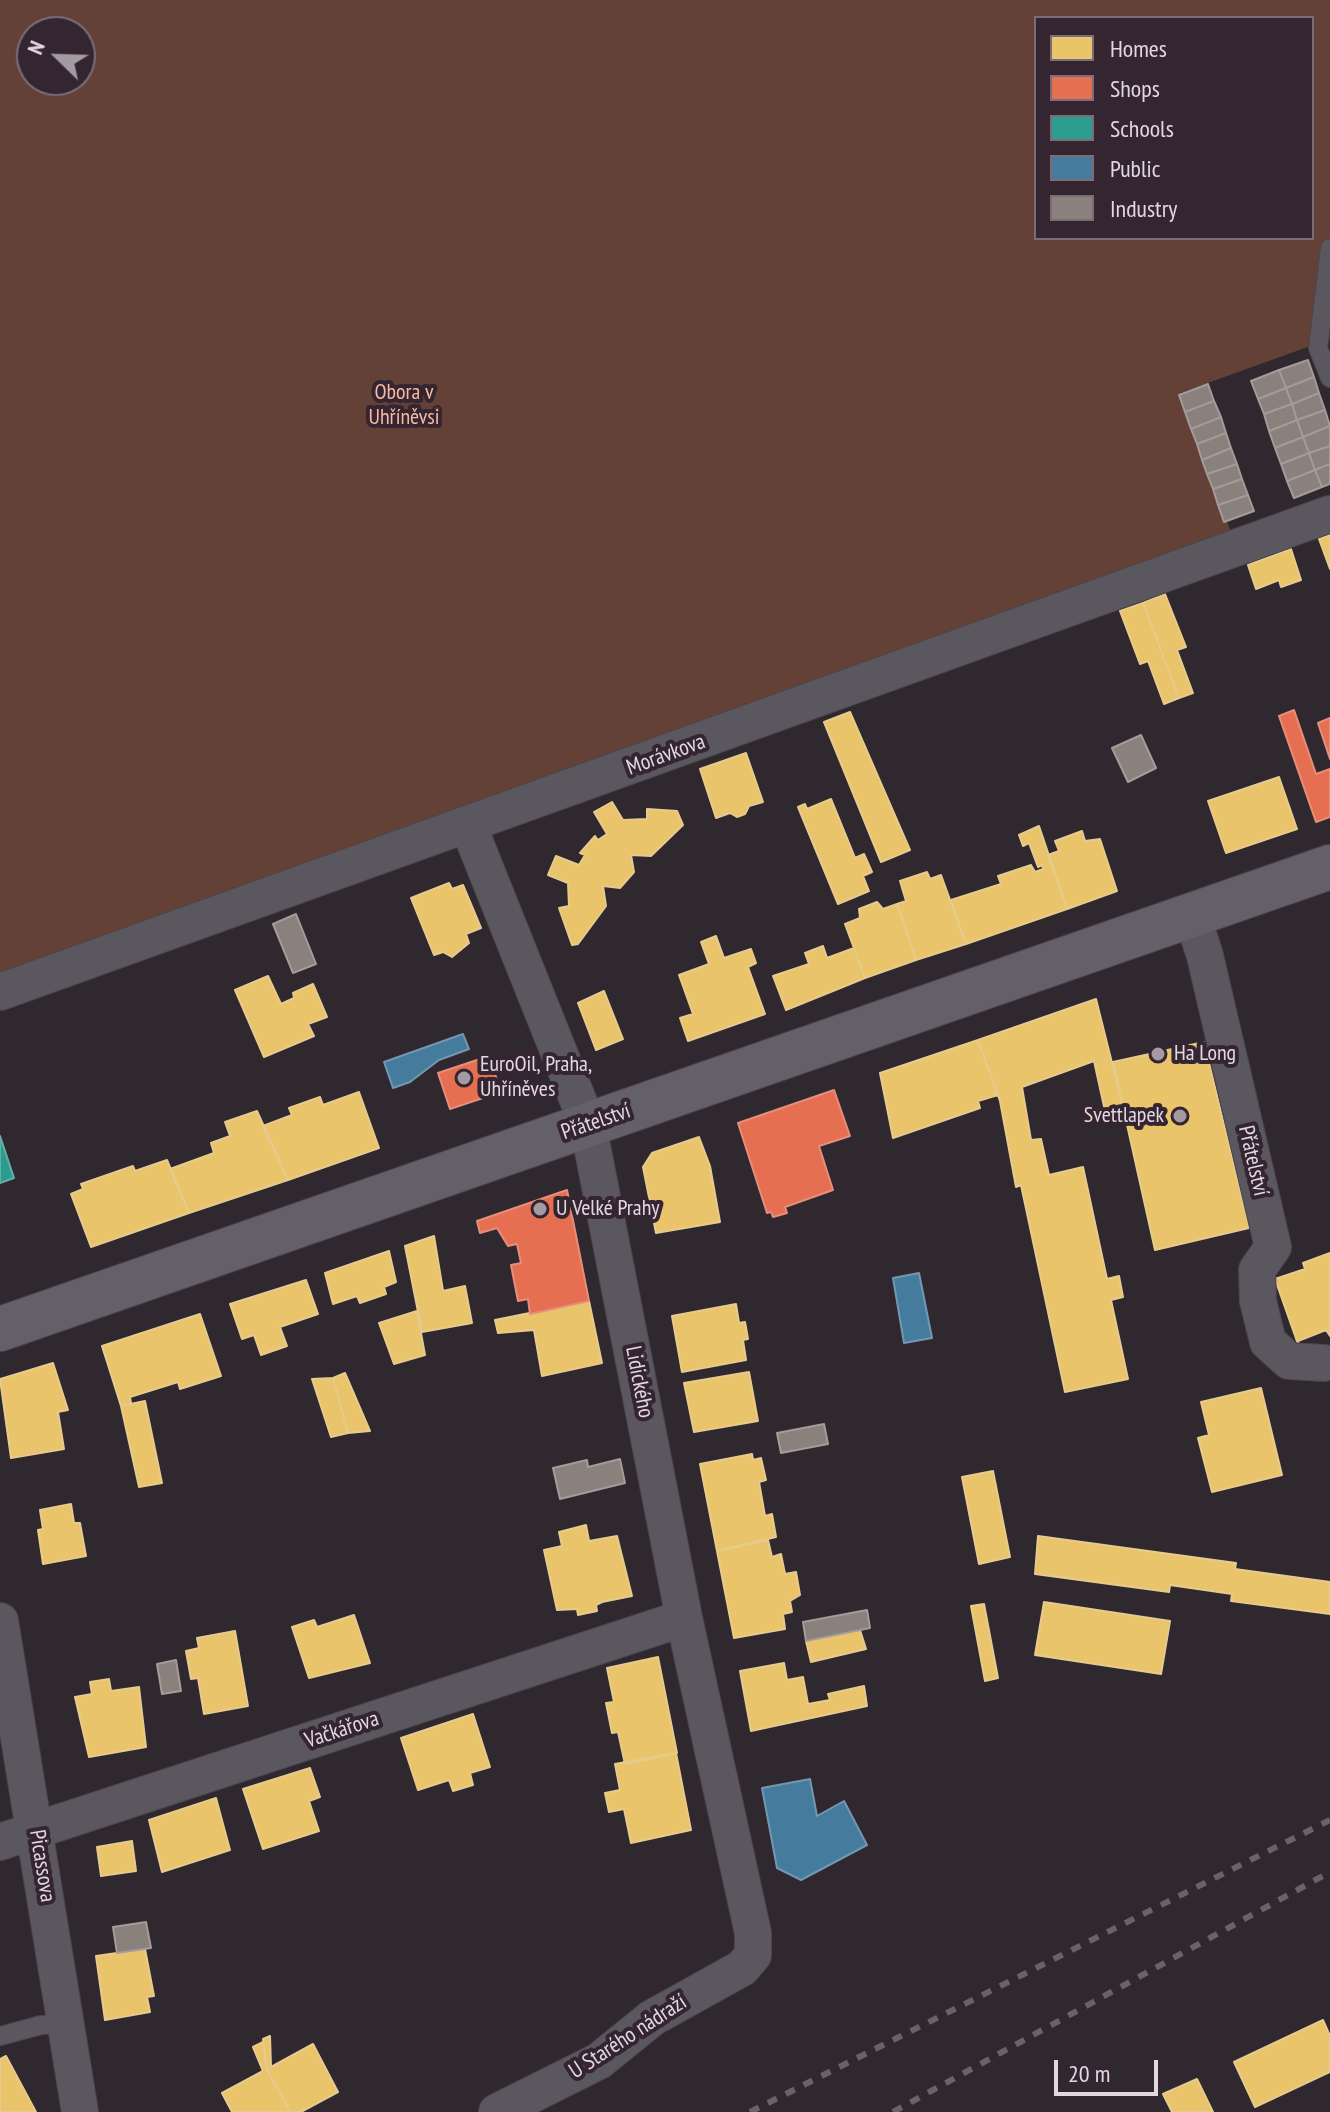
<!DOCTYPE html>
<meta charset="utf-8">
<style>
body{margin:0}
#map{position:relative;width:1330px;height:2112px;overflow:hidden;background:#30282f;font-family:"PT Sans Narrow",sans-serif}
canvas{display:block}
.legend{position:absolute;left:1034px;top:16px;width:280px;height:224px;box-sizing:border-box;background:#342531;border:2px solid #7a6d77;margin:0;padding:10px 14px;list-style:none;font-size:24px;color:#e2d8e0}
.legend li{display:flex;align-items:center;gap:16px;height:40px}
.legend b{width:40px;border:2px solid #7a6d77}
.north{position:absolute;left:16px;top:16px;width:80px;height:80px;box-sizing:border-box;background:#342531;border:2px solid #7a6d77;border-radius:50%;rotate:293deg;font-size:22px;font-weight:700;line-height:32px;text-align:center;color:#e2d8e0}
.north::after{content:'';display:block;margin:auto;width:28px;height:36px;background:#a49aa2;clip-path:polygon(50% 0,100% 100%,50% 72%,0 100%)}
.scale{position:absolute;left:1054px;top:2060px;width:104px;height:36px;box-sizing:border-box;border:4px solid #e2d8e0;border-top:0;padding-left:10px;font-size:24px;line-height:28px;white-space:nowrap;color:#e2d8e0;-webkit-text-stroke:6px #342531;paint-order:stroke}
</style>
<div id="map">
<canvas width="1330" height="2112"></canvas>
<ul class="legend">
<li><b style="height:22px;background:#e9c46a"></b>Homes</li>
<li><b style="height:22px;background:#e76f51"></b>Shops</li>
<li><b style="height:22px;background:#2a9d8f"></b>Schools</li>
<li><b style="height:22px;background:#457b9d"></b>Public</li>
<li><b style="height:22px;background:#8a817c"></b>Industry</li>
</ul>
<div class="north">N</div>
<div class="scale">20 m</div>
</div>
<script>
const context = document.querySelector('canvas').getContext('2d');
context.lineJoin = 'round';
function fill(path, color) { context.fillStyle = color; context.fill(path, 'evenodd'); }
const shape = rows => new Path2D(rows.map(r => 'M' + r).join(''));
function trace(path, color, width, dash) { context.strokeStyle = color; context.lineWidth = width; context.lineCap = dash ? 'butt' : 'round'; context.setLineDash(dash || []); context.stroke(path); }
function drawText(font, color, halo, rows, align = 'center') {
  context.font = font + ' "PT Sans Narrow",sans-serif'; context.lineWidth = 8; context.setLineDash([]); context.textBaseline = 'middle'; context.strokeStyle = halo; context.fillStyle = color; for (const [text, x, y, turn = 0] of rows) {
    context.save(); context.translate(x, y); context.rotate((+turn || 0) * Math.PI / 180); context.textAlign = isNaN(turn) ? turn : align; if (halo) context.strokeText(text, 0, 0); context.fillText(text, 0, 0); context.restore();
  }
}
fill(shape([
 [0,0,1330,0,1330,339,1180,393,1232,535,0,979],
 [1036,18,1312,18,1312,238,1036,238],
 [32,32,80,32,80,80,32,80]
]), '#634136');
const homes = shape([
 [1330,535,1330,569,1319,539,1330,535],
 [1291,549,1301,580,1281,587,1279,580,1256,589,1248,565,1291,549],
 [1165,594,1186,647,1177,650,1193,693,1179,698,1143,603,1165,594],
 [1143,603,1179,698,1164,704,1148,661,1140,664,1120,611,1143,603],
 [850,712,910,850,881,862,824,722,850,712],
 [746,753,763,802,749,806,745,814,737,817,730,813,716,818,700,769,746,753],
 [1279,777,1297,829,1226,853,1208,801,1279,777],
 [831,799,855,858,864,854,872,872,863,876,869,891,838,904,798,807,805,804,807,809,831,799],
 [612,802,623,820,647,819,647,809,677,811,683,825,651,856,631,855,634,872,620,888,603,886,606,906,578,944,572,945,559,908,569,906,568,883,548,875,556,856,579,865,585,855,580,853,595,836,598,840,607,834,594,812,612,802],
 [1039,826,1067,909,966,944,951,900,1001,884,998,876,1031,865,1035,872,1043,869,1042,865,1038,867,1029,843,1023,846,1019,835,1039,826],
 [1082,831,1085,841,1100,839,1117,891,1067,909,1048,855,1059,851,1055,841,1082,831],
 [927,872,930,879,941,875,966,944,916,960,897,904,906,901,900,881,927,872],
 [449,883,452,889,463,885,481,928,466,934,469,943,452,957,443,952,434,955,411,898,449,883],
 [877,902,883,909,897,904,916,960,865,978,845,924,860,918,859,909,877,902],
 [716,936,724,958,751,949,756,963,748,967,765,1014,688,1041,680,1018,693,1014,679,975,709,964,701,942,716,936],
 [823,946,827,958,854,948,865,978,786,1010,773,976,809,964,805,953,823,946],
 [268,976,281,1004,294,998,293,993,313,984,327,1017,308,1024,314,1036,264,1057,235,990,268,976],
 [604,991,623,1039,596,1050,578,1003,604,991],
 [1096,999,1123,1107,1105,1111,1094,1061,1022,1087,1031,1140,1041,1139,1049,1175,1083,1167,1107,1279,1119,1276,1123,1297,1111,1300,1128,1379,1065,1392,1021,1185,1016,1187,1000,1101,978,1040,1096,999],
 [978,1040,998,1095,978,1101,980,1108,893,1138,880,1073,978,1040],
 [1204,1042,1249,1228,1155,1250,1113,1062,1204,1042],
 [359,1092,379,1148,288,1180,263,1126,292,1115,289,1108,320,1097,323,1105,359,1092],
 [257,1111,288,1180,189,1213,170,1169,214,1153,211,1143,230,1136,225,1122,257,1111],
 [699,1137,710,1166,720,1222,656,1233,643,1167,652,1153,699,1137],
 [167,1160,189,1213,91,1247,71,1194,83,1189,81,1184,133,1166,135,1171,167,1160],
 [434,1236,443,1291,465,1286,472,1323,422,1332,405,1246,434,1236],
 [389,1251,396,1282,384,1287,386,1294,360,1303,357,1296,333,1304,325,1273,389,1251],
 [1330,1253,1330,1336,1326,1330,1298,1341,1299,1347,1275,1279,1305,1269,1303,1263,1330,1253],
 [306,1280,318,1314,280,1327,287,1346,261,1355,254,1335,242,1339,230,1304,306,1280],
 [589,1301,602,1363,542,1376,534,1330,498,1333,495,1320,589,1301],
 [736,1304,739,1323,745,1322,748,1339,743,1340,746,1360,682,1372,672,1316,736,1304],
 [417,1311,425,1355,394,1364,379,1323,417,1311],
 [200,1314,221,1376,180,1389,178,1382,130,1397,131,1404,121,1406,102,1346,200,1314],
 [53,1363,68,1410,58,1412,64,1449,11,1458,0,1379,53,1363],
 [749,1372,758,1421,694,1432,684,1383,749,1372],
 [345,1373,370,1431,348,1433,333,1378,345,1373],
 [333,1378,348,1433,331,1437,312,1379,333,1378],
 [1261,1388,1282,1475,1212,1492,1198,1438,1209,1435,1201,1402,1261,1388],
 [145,1401,162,1483,139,1487,121,1406,145,1401],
 [752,1454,753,1460,761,1458,766,1480,759,1482,765,1516,772,1514,776,1537,717,1551,700,1464,752,1454],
 [993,1471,1010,1557,979,1564,962,1477,993,1471],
 [71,1504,74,1523,80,1523,86,1556,43,1564,38,1530,43,1529,40,1510,71,1504],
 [586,1525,589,1541,617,1536,632,1596,602,1602,596,1605,597,1611,578,1615,577,1609,557,1610,544,1550,562,1546,559,1532,586,1525],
 [1038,1536,1236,1563,1235,1569,1330,1582,1330,1614,1231,1601,1232,1594,1170,1585,1169,1592,1035,1574,1038,1536],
 [768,1540,772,1557,781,1554,785,1574,796,1572,800,1595,790,1601,792,1612,783,1614,785,1629,734,1638,717,1551,768,1540],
 [1044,1602,1170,1621,1161,1674,1035,1655,1044,1602],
 [984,1604,998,1678,985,1681,971,1606,984,1604],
 [354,1615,370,1663,309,1678,292,1627,314,1620,317,1627,354,1615],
 [860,1630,866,1649,811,1662,806,1641,860,1630],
 [235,1631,248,1706,204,1714,198,1678,191,1679,186,1651,199,1648,197,1638,235,1631],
 [658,1657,677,1753,625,1764,618,1732,612,1733,606,1703,614,1702,607,1668,658,1657],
 [784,1663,787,1680,803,1677,808,1704,830,1700,828,1694,864,1686,867,1706,751,1731,740,1671,784,1663],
 [109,1679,111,1691,139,1687,146,1747,89,1757,75,1697,92,1694,90,1682,109,1679],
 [473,1714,490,1767,470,1773,473,1785,453,1791,449,1780,418,1790,401,1738,473,1714],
 [676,1753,691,1830,631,1843,624,1809,609,1812,605,1793,620,1790,615,1764,676,1753],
 [310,1768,320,1797,309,1801,319,1831,263,1849,243,1789,310,1768],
 [216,1798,230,1850,162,1872,149,1820,216,1798],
 [132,1841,136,1871,101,1876,97,1847,132,1841],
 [145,1949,154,1996,147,1997,150,2012,105,2020,96,1956,145,1949],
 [1323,2020,1330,2036,1330,2072,1255,2107,1234,2062,1323,2020],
 [270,2036,271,2067,313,2044,338,2092,301,2112,290,2112,267,2069,263,2039,270,2036],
 [263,2042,267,2069,290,2112,232,2112,222,2093,263,2071,253,2047,263,2042],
 [6,2056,36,2112,0,2112,0,2059,6,2056],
 [1197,2079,1213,2112,1172,2112,1163,2094,1197,2079]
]);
fill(homes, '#e9c46a');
trace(homes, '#e7ca8d', 2);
const shops = shape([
 [1294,710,1316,774,1330,769,1330,817,1316,822,1279,716,1294,710],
 [1330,718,1330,759,1318,723,1330,718],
 [489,1056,501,1092,450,1109,438,1073,489,1056],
 [834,1090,850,1136,819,1146,833,1190,785,1207,787,1213,773,1217,771,1212,767,1213,738,1123,834,1090],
 [567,1190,589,1301,530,1314,528,1299,518,1301,511,1265,521,1263,517,1244,508,1246,497,1228,480,1233,477,1221,567,1190]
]);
fill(shops, '#e76f51');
trace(shops, '#e68e7c', 2);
const schools = shape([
 [0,1136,14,1178,0,1183,0,1136]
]);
fill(schools, '#2a9d8f');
trace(schools, '#61afa7', 2);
const public = shape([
 [463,1034,469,1049,439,1060,410,1082,393,1088,384,1062,463,1034],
 [919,1273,932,1338,904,1343,893,1278,919,1273],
 [810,1779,817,1816,844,1801,867,1845,801,1880,777,1868,762,1788,810,1779]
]);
fill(public, '#457b9d');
trace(public, '#7497b1', 2);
const industry = shape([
 [1308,360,1314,377,1286,388,1279,370,1308,360],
 [1279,370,1286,388,1258,399,1251,381,1279,370],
 [1314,377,1319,393,1292,404,1286,388,1314,377],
 [1208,384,1214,401,1185,412,1179,395,1208,384],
 [1286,388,1292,404,1264,414,1258,399,1286,388],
 [1319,393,1325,410,1297,420,1292,404,1319,393],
 [1214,401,1221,417,1191,429,1185,412,1214,401],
 [1292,404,1297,420,1269,431,1264,414,1292,404],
 [1325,410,1330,426,1303,437,1297,420,1325,410],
 [1221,417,1226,433,1197,444,1191,429,1221,417],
 [1297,420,1303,437,1275,448,1269,431,1297,420],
 [1330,426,1330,446,1309,453,1303,437,1330,426],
 [1226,433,1231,448,1202,460,1197,444,1226,433],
 [1303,437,1309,453,1281,464,1275,448,1303,437],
 [1330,446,1330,464,1315,470,1309,453,1330,446],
 [1231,448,1237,464,1207,474,1202,460,1231,448],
 [1309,453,1315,470,1287,481,1281,464,1309,453],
 [1237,464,1242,479,1213,489,1207,474,1237,464],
 [1330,464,1330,484,1322,487,1315,470,1330,464],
 [1315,470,1322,487,1294,498,1287,481,1315,470],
 [1242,479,1248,495,1218,505,1213,489,1242,479],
 [1248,495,1254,511,1224,522,1218,505,1248,495],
 [1141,735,1156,768,1128,782,1112,748,1141,735],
 [296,914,316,964,293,973,273,924,296,914],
 [824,1424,828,1444,781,1453,777,1433,824,1424],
 [620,1459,625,1483,560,1499,553,1468,587,1460,588,1467,620,1459],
 [867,1610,870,1628,806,1641,803,1622,867,1610],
 [176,1660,181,1691,162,1694,157,1664,176,1660],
 [146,1922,151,1948,117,1953,113,1927,146,1922]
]);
fill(industry, '#8a817c');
trace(industry, '#a49b9a', 2);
const service = shape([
 [1330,248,1318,348,1330,378],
 [0,2036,41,2025,67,2024]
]);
const minor = shape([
 [468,825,588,1125,684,1618,753,1933,753,1955,742,1968,652,2018,599,2061,497,2112],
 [1192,915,1205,956,1273,1247,1257,1270,1258,1301,1268,1342,1289,1361,1324,1363],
 [0,992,1330,514],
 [0,1621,80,2112],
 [0,1842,684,1618]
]);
const secondary = shape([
 [0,1329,1330,867]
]);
trace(service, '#4c454a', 20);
trace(minor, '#4c454a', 38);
trace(secondary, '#4c454a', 46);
trace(service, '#5a575e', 18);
trace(minor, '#5a575e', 36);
trace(secondary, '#646069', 44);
trace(shape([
 [750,2112,1330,1820],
 [893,2112,1330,1872]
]), '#676368', 6, [10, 10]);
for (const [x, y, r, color] of [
 [1158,1054,8,"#a49aa2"],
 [464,1078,8,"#a49aa2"],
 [1180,1116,8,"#a49aa2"],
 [540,1209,8,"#a49aa2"]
]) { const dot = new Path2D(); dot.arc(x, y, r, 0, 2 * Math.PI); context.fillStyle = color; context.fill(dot); trace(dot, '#342531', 3); }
drawText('22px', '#f7b9a2', '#342531', [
 ["Obora v",404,393],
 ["Uhříněvsi",404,418]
]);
drawText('22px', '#e2d8e0', '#342531', [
 ["Morávkova",666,755,-20],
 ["Přátelství",596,1122,-19],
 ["Přátelství",1253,1161,77],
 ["Lidického",639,1382,79],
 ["Vačkářova",342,1730,-18],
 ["Picassova",42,1866,81],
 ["U Starého nádraží",628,2037,-33]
]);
drawText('22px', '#e2d8e0', '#342531', [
 ["Ha Long",1174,1054],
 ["EuroOil, Praha,",480,1065],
 ["Uhříněves",480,1090],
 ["Svettlapek",1164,1116,"right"],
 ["U Velké Prahy",556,1209]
], 'left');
</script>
